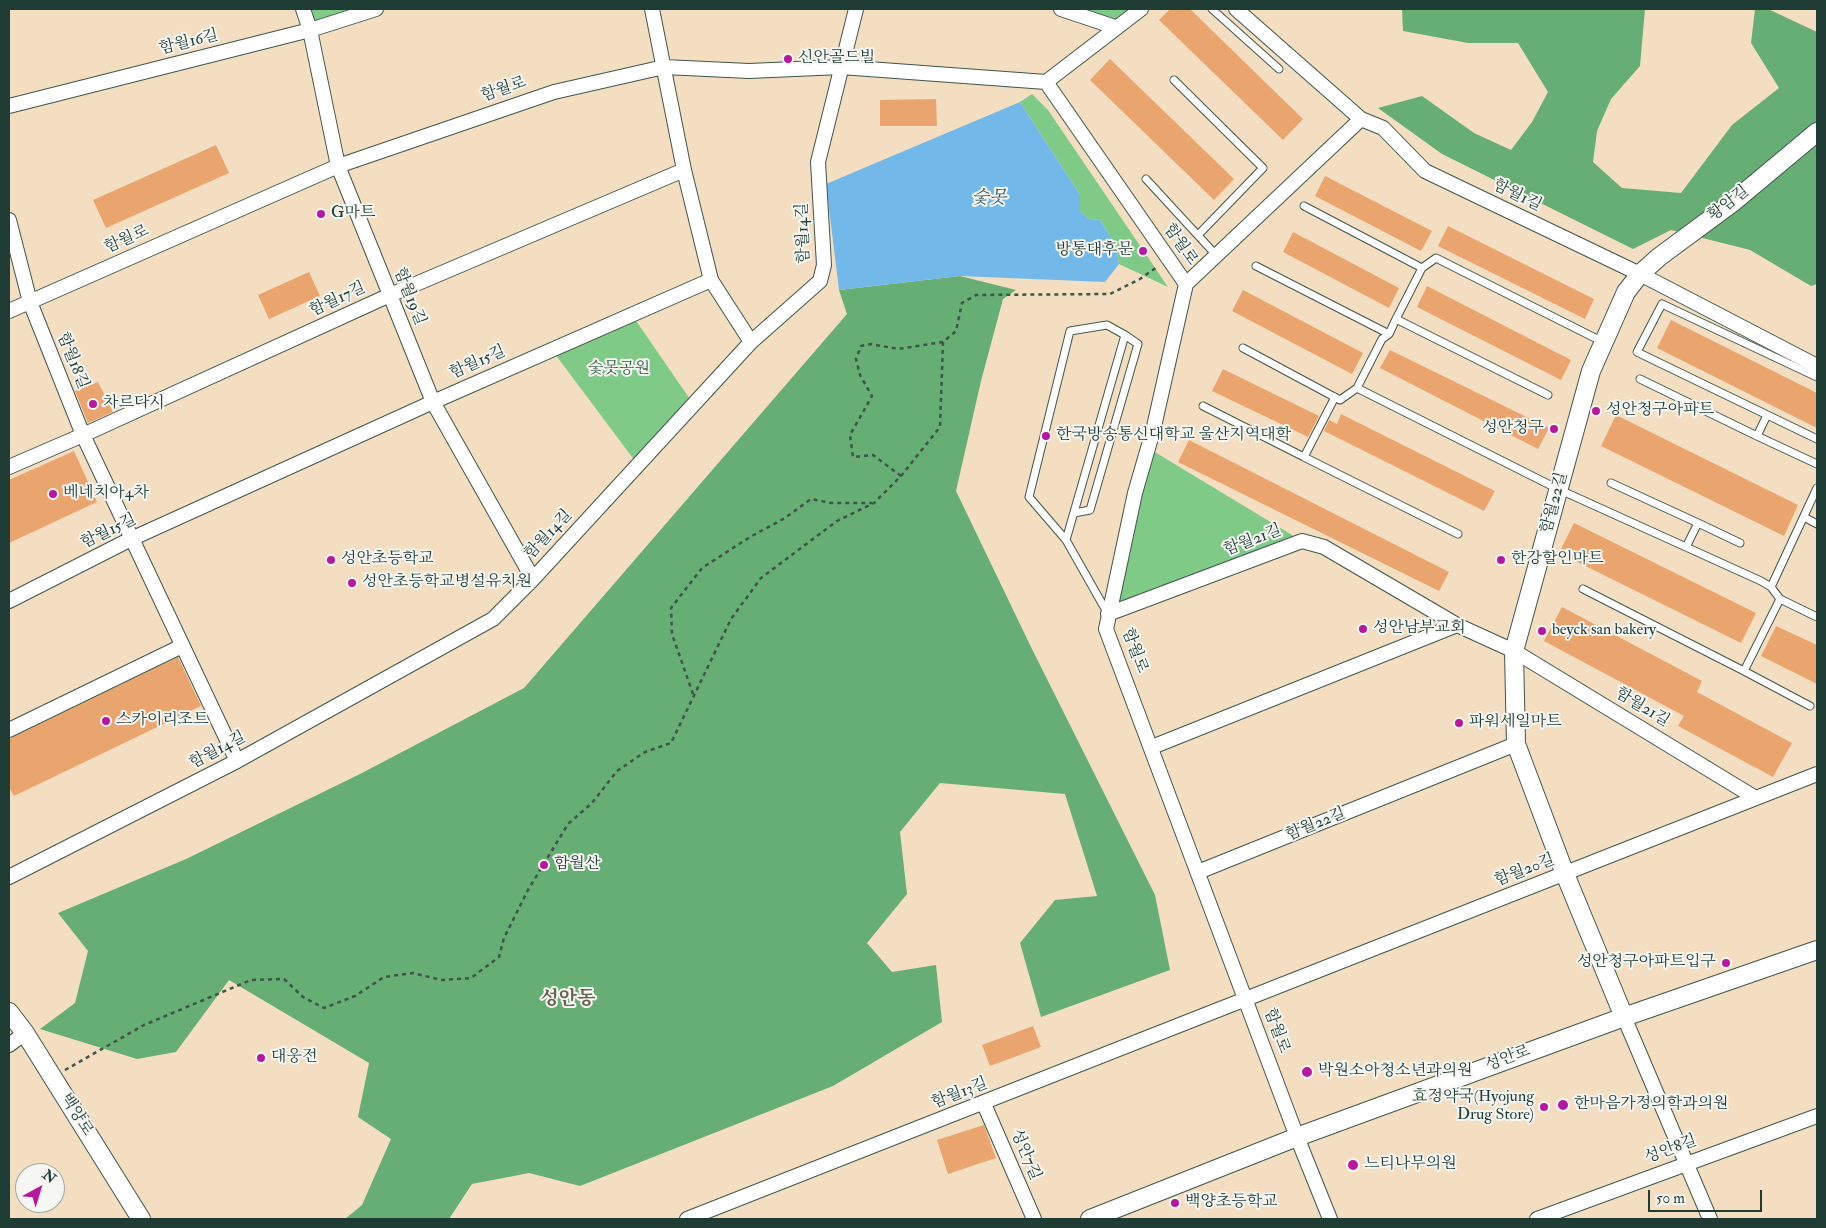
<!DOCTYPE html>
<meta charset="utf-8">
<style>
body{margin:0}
#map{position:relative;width:1826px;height:1228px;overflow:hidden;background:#f3dec1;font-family:"IM FELL Double Pica",serif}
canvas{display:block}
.frame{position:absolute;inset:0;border:10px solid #1f3d34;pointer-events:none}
.north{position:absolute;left:15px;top:1163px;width:50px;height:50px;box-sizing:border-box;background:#f6f6f2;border:1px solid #a0aca6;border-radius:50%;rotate:39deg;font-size:14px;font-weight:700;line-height:20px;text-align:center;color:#1f3d34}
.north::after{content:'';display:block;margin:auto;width:18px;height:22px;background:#b5179e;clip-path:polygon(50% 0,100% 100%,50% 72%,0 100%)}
.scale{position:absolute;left:1648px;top:1190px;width:114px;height:22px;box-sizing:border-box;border:2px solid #1f3d34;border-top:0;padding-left:6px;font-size:15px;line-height:18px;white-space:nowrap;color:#1f3d34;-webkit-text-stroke:4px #f6f6f2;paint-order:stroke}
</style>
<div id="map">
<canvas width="1826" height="1228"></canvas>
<div class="frame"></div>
<div class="north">N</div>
<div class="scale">50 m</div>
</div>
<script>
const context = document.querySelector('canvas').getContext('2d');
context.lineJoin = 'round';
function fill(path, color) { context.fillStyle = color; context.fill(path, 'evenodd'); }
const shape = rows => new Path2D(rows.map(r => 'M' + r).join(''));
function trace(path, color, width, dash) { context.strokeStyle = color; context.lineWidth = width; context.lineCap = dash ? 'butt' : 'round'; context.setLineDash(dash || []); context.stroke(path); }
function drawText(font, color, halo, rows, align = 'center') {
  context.font = font + ' "IM FELL Double Pica","Noto Serif KR",serif'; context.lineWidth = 4; context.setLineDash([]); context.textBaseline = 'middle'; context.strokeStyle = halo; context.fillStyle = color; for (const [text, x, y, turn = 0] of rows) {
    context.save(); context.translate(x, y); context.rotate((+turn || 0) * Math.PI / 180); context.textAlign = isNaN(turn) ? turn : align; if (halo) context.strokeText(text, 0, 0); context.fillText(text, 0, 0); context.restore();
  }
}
fill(shape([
 [303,9,376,9,310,30],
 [1062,9,1141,9,1115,27],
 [1032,94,1048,110,1168,287,1119,264,1116,246,1100,220,1089,219,1080,211,1080,195,1020,102],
 [632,315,694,405,638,465,552,350],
 [1148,448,1302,541,1108,614]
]), '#7fca87');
fill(shape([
 [1402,9,1645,9,1640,66,1611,99,1597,131,1593,162,1622,188,1681,193,1732,125,1779,88,1751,43,1755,9,1768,9,1817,32,1817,284,1811,286,1750,250,1671,230,1633,249,1442,154,1378,108,1422,96,1474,133,1511,150,1532,122,1548,92,1518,43,1468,43,1403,31],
 [960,276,1016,290,1003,299,981,381,956,491,1031,647,1155,895,1170,970,1041,1017,1020,943,1055,900,1097,896,1065,794,940,783,900,832,907,894,867,943,892,972,936,965,942,1022,833,1086,580,1186,529,1173,472,1184,449,1219,345,1219,362,1205,391,1139,358,1117,369,1063,229,980,176,1052,137,1059,40,1029,75,1003,88,951,58,913,186,859,360,774,524,688,847,314,839,290]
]), '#67ae74');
fill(shape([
 [1020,102,1080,195,1080,211,1089,219,1100,220,1116,246,1119,264,1105,282,960,276,839,290,826,184]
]), '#72b9e9');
fill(shape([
 [1170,9,1190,9,1303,119,1283,140,1159,20],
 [1110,59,1234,179,1214,200,1090,80],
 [936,99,937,126,880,126,880,100],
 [216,145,229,173,106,228,93,200],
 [1325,176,1432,231,1421,251,1315,196],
 [1448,226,1594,299,1585,319,1438,246],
 [1293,232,1399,288,1389,308,1283,252],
 [309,272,320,296,269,319,258,295],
 [1427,286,1571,360,1561,380,1417,307],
 [1243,290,1363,353,1352,374,1232,311],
 [1671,320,1817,393,1817,428,1657,348],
 [1390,350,1549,428,1538,449,1380,368],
 [1223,369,1319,416,1308,437,1212,391],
 [98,382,113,412,88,423,75,391],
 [1341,414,1495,491,1484,511,1324,431,1329,420,1337,424],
 [1616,415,1798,505,1784,536,1601,446],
 [1189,440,1449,572,1439,591,1178,462],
 [74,451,97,502,9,543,9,480],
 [1574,523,1756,613,1741,643,1559,553],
 [1562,607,1702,681,1697,692,1792,743,1773,777,1678,726,1684,716,1544,641],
 [1776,626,1817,645,1817,684,1761,656],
 [178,657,201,706,14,796,9,787,9,739],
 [1033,1026,1041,1047,990,1066,982,1045],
 [984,1125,996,1158,948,1174,937,1140]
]), '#eaa56e');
const service = shape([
 [1212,9,1279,69],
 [1174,80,1263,168,1198,235],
 [1146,179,1216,255],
 [1304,206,1422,268],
 [1256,266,1389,334],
 [1396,319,1389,334,1382,339,1357,388,1558,489,1761,581,1771,587,1780,599,1817,617],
 [1243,348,1340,400,1357,388],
 [1817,377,1662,304,1637,352,1817,439],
 [1640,379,1757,436,1767,415],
 [1548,395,1396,319,1422,268,1436,258,1603,342],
 [1335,397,1304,457,1458,534],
 [1203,406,1304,457],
 [1757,436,1817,464],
 [1611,483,1698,523,1686,547],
 [1074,513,1090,510,1138,344,1125,335],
 [1804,517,1817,524],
 [1698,523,1740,543],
 [1066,540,1125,335,1107,325,1070,331,1029,497,1066,540,1108,614],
 [1771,587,1817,488],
 [1583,589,1744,671],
 [1780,599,1744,671,1810,706]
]);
const minor = shape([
 [303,9,310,30,338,166,390,295,433,402,533,579],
 [652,9,684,170,711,280,751,342],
 [1061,9,1115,27],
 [1236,9,1361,119,1383,128,1425,171,1640,274,1817,366],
 [1046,82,1186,284,1153,431,1135,493,1106,629,1297,1137,1330,1219],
 [9,106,310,30,376,9],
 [9,220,30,302,83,435,237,761],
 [1186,284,1361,119],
 [9,311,338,166,554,92,664,67,749,71,841,67,1046,82,1141,9],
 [9,467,83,435,390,295,684,170],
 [9,601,131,539,433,402,711,280],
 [1108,614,1302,541,1324,547,1457,625,1514,651,1754,797],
 [9,730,182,646],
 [1152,747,1457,625],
 [1198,872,1516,744],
 [9,877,237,761,493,619,533,579,751,342,820,281,824,265,818,162,856,9],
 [1624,1017,1710,1219],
 [9,1045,25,1033],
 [984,1104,1034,1219],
 [687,1219,1817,774],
 [1537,1219,1817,1116]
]);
const tertiary = shape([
 [9,1012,25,1033,141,1219],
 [1624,1017,1565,874,1516,744,1514,651,1591,371,1626,292,1640,274,1659,257,1732,203,1817,132],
 [1090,1219,1297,1137,1624,1017,1817,950]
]);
trace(service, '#3f5549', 9);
trace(minor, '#3f5549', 16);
trace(tertiary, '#3f5549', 20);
trace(shape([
 [901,476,873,455,853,457,850,435,872,396,860,375,856,359,861,346,871,344,898,349,943,342,956,331,962,303,976,295,1110,294,1140,279,1157,267],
 [693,694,672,634,671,608,702,568,750,537,785,518,811,499,831,503,872,503],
 [65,1070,144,1025,251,980,284,979,303,997,324,1008,355,996,384,977,413,973,441,980,471,978,499,957,504,938,528,890,568,824,592,803,617,771,645,752,671,743,731,619,761,578,837,521,874,503,901,476,940,427,943,342]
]), '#3f5549', 2.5, [4, 4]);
trace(service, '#fff', 7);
trace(minor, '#fff', 14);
trace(tertiary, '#fff', 18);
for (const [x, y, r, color] of [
 [788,59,5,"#b5179e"],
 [321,214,5,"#b5179e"],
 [1143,251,5,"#b5179e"],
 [93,404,5,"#b5179e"],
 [1596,411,5,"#b5179e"],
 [1554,429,5,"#b5179e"],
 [1046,436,5,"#b5179e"],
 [53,494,5,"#b5179e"],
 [331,560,5,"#b5179e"],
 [1501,560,5,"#b5179e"],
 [352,583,5,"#b5179e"],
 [1363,629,5,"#b5179e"],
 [1542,631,5,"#b5179e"],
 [106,721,5,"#b5179e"],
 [1459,723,5,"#b5179e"],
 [544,865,5,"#b5179e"],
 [1726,963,5,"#b5179e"],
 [261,1058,5,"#b5179e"],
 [1307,1072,6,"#b5179e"],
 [1563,1105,6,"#b5179e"],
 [1544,1107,5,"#b5179e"],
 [1353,1165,6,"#b5179e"],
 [1175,1203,5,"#b5179e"]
]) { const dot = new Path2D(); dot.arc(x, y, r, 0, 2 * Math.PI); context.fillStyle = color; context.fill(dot); trace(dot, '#f6f6f2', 2); }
drawText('16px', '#1f3d34', '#f6f6f2', [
 ["함월16길",189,43,-14],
 ["함월로",504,90,-19],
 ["함월1길",1517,196,26],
 ["황암길",1729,204,-38],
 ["함월14길",804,233,-92],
 ["함월로",127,240,-24],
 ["함월로",1180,245,55],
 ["함월19길",409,297,68],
 ["함월17길",338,300,-25],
 ["함월18길",72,361,68],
 ["함월15길",478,363,-24],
 ["함월22길",1555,503,-75],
 ["함월15길",109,532,-26],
 ["함월14길",549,535,-47],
 ["함월21길",1253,541,-21],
 ["함월로",1134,651,69],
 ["함월21길",1642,708,31],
 ["함월14길",218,751,-28],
 ["함월22길",1316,825,-22],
 ["함월20길",1525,871,-21],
 ["함월로",1276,1031,70],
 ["성안로",1508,1059,-20],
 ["함월13길",960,1094,-21],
 ["백양로",76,1115,58],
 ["성안8길",1671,1150,-20],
 ["성안7길",1025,1155,67]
]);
drawText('16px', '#1f3d34', '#f6f6f2', [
 ["신안골드빌",798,59],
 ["G마트",331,214],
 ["방통대후문",1133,251,"right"],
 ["차르다시",103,404],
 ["성안청구아파트",1606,411],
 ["성안청구",1544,429,"right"],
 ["한국방송통신대학교 울산지역대학",1056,436],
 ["베네치아4차",63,494],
 ["성안초등학교",341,560],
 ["한강할인마트",1511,560],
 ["성안초등학교병설유치원",362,583],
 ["성안남부교회",1373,629],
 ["beyck san bakery",1552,631],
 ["스카이리조트",116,721],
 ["파워세일마트",1469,723],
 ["함월산",554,865],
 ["성안청구아파트입구",1716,963,"right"],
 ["대웅전",271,1058],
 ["박원소아청소년과의원",1318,1072],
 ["효정약국(Hyojung",1534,1098,"right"],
 ["Drug Store)",1534,1116,"right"],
 ["한마음가정의학과의원",1574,1105],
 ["느티나무의원",1364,1165],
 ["백양초등학교",1185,1203]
], 'left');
drawText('16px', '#376049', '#f6f6f2', [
 ["숯못공원",619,370]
]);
drawText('italic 18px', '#345c61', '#f6f6f2', [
 ["숯못",989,199]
]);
drawText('bold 19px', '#666148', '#f6f6f2', [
 ["성안동",568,1000]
]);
</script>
